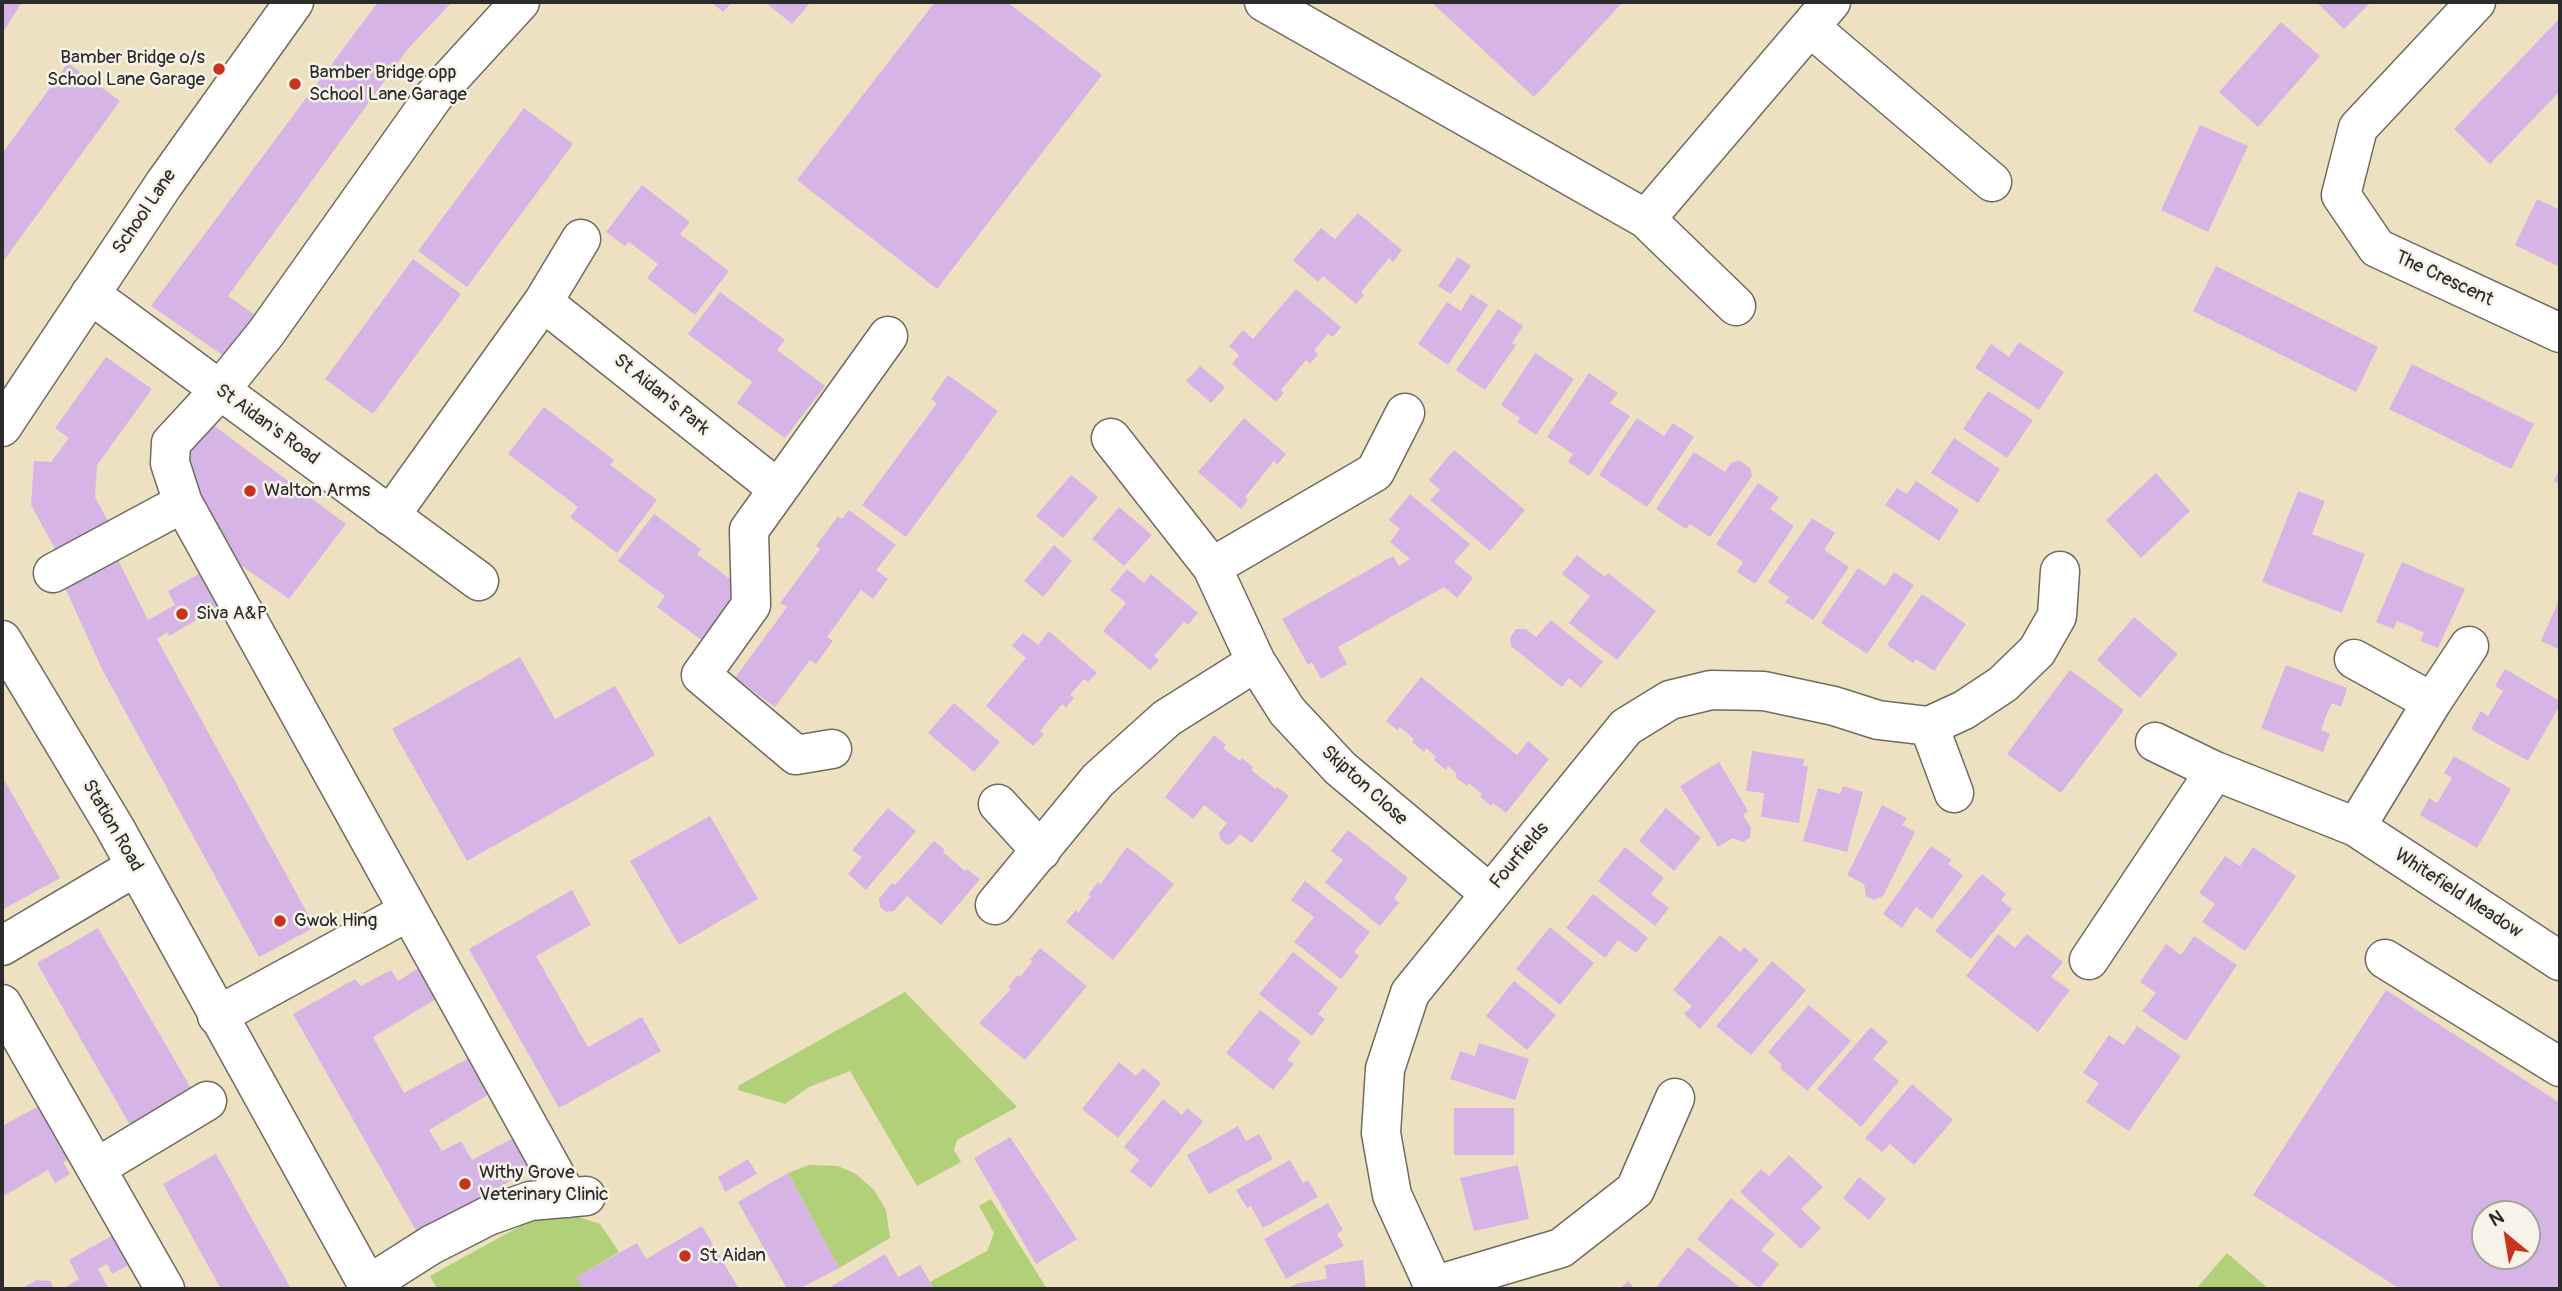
<!DOCTYPE html>
<style>
body{margin:0}
#map{position:relative;width:2562px;height:1291px;overflow:hidden;background:#ede1c1;font-family:Pangolin,sans-serif}
canvas{display:block}
.frame{position:absolute;inset:0;border:4px solid #2b2b2b;pointer-events:none}
.north{position:absolute;left:2471px;top:1200px;width:70px;height:70px;box-sizing:border-box;background:#f7f3e8;border:2px solid #a5a39c;border-radius:50%;rotate:330deg;font-size:19px;font-weight:700;line-height:28px;text-align:center;color:#2b2b2b}
.north::after{content:'';display:block;margin:auto;width:24px;height:32px;background:#c8321e;clip-path:polygon(50% 0,100% 100%,50% 72%,0 100%)}
</style>
<div id="map">
<canvas width="2562" height="1291"></canvas>
<div class="frame"></div>
<div class="north">N</div>
</div>
<script>
const context = document.querySelector('canvas').getContext('2d');
context.lineJoin = 'round';
function fill(path, color) { context.fillStyle = color; context.fill(path, 'evenodd'); }
const shape = rows => new Path2D(rows.map(r => 'M' + r).join(''));
function trace(path, color, width, dash) { context.strokeStyle = color; context.lineWidth = width; context.lineCap = dash ? 'butt' : 'round'; context.setLineDash(dash || []); context.stroke(path); }
function drawText(font, color, halo, rows, align = 'center') {
  context.font = font + ' Pangolin,sans-serif'; context.lineWidth = 5; context.setLineDash([]); context.textBaseline = 'middle'; context.strokeStyle = halo; context.fillStyle = color; for (const [text, x, y, turn = 0] of rows) {
    context.save(); context.translate(x, y); context.rotate((+turn || 0) * Math.PI / 180); context.textAlign = isNaN(turn) ? turn : align; if (halo) context.strokeText(text, 0, 0); context.fillText(text, 0, 0); context.restore();
  }
}
fill(shape([
 [905,992,1017,1107,957,1140,954,1150,961,1162,917,1186,850,1071,809,1087,785,1104,738,1090,738,1086],
 [809,1165,838,1166,856,1174,874,1190,886,1210,890,1238,839,1268,788,1173],
 [991,1199,1047,1289,934,1289,930,1282,987,1251,994,1233,979,1206],
 [573,1215,600,1224,619,1252,577,1277,583,1289,437,1289,430,1276,531,1220],
 [2227,1253,2269,1289,2196,1289]
]), '#b1d077');
fill(shape([
 [2,2,22,2,2,34],
 [378,2,452,2,407,50,228,296,258,317,227,358,151,306],
 [711,2,732,2,723,12],
 [765,2,811,2,792,24],
 [935,2,1007,2,1102,75,937,289,797,180],
 [1431,2,1623,2,1534,97],
 [2316,2,2371,2,2344,29],
 [2560,18,2560,91,2490,164,2454,129],
 [2281,22,2320,56,2258,127,2219,92],
 [68,63,120,101,2,263,2,154],
 [524,108,573,144,467,287,418,251],
 [2200,125,2248,146,2208,232,2161,210],
 [642,185,690,222,680,234,729,271,695,315,647,278,658,264,629,242,625,246,606,232],
 [2537,199,2560,210,2560,267,2515,245],
 [1358,213,1402,250,1393,262,1389,258,1361,292,1364,295,1356,304,1323,276,1318,282,1293,260,1321,228,1335,239],
 [1458,257,1471,266,1451,294,1438,286],
 [413,259,461,294,373,414,325,379],
 [2216,266,2378,347,2356,392,2193,311],
 [1296,289,1341,327,1333,337,1328,334,1314,350,1318,354,1310,364,1306,360,1281,390,1284,393,1276,402,1232,364,1239,355,1229,346,1243,330,1253,339],
 [720,292,785,340,777,350,825,386,785,438,737,403,752,382,688,334],
 [1471,294,1488,305,1448,365,1418,344,1447,302,1461,311],
 [1498,309,1523,326,1512,343,1516,345,1485,390,1456,370],
 [2019,342,2064,372,2039,410,1975,368,1991,344,2009,357],
 [1535,353,1574,379,1536,435,1517,422,1520,418,1501,405],
 [106,357,152,389,97,465,95,497,111,527,59,556,31,505,34,461,51,462,69,438,55,428],
 [2412,364,2534,424,2511,469,2389,409],
 [1200,366,1225,387,1211,403,1186,381],
 [1589,373,1618,393,1610,403,1630,416,1589,476,1568,462,1573,454,1547,437],
 [948,375,998,411,906,537,862,505,937,403,931,399],
 [1988,391,2033,420,2007,458,1963,429],
 [544,407,614,460,610,465,657,500,617,553,570,517,578,507,508,454],
 [1244,418,1286,454,1277,465,1274,461,1245,497,1248,500,1241,509,1198,472],
 [1637,418,1664,436,1673,423,1694,437,1647,507,1599,475],
 [209,422,346,524,289,599,229,557,183,457],
 [1954,438,2000,469,1978,503,1931,473],
 [1454,450,1525,510,1490,551,1430,500,1440,490,1429,480],
 [1694,452,1725,472,1731,463,1739,460,1750,468,1752,476,1710,537,1690,524,1686,529,1656,509],
 [2560,468,2560,484,2554,481],
 [2156,473,2190,511,2141,558,2106,520],
 [1071,475,1098,497,1063,538,1036,516],
 [1916,481,1959,510,1939,541,1885,505,1897,488,1907,494],
 [1758,483,1779,497,1770,509,1794,526,1755,584,1737,572,1743,562,1716,544],
 [2298,491,2325,501,2312,534,2365,554,2342,613,2262,582],
 [1410,494,1470,544,1454,562,1473,578,1457,598,1444,587,1338,647,1347,664,1321,679,1312,662,1308,665,1282,619,1393,556,1399,566,1410,559,1390,542,1400,529,1389,520],
 [1119,507,1152,535,1124,566,1092,539],
 [849,510,896,545,876,570,888,579,873,599,861,590,827,637,833,641,816,664,810,660,775,707,735,678,787,607,780,603,820,549,816,546,838,516,842,519],
 [654,514,701,549,697,554,743,589,704,642,657,607,665,596,618,561],
 [1812,518,1835,533,1824,550,1849,567,1813,620,1785,602,1789,597,1768,582],
 [1054,545,1072,561,1043,597,1024,581],
 [114,552,148,620,175,605,168,591,206,570,224,604,169,636,167,632,157,639,315,927,259,957,102,669,61,579],
 [1577,555,1605,577,1608,573,1656,611,1617,660,1569,623,1590,596,1562,574],
 [2402,562,2465,589,2438,648,2420,641,2424,633,2410,626,2397,621,2394,629,2376,622],
 [1858,568,1885,586,1894,572,1914,585,1867,654,1821,623],
 [1127,569,1144,583,1151,574,1198,613,1188,625,1184,622,1154,656,1159,660,1150,670,1103,631,1126,603,1110,590],
 [1922,594,1966,624,1934,671,1916,659,1913,663,1887,645],
 [2560,598,2560,650,2541,641],
 [2134,617,2178,654,2140,698,2097,660],
 [1551,620,1603,662,1581,688,1569,678,1562,687,1511,646,1510,638,1516,629,1526,629,1536,637],
 [1049,631,1097,673,1088,682,1084,679,1070,695,1074,698,1066,708,1062,704,1049,720,1040,731,1044,734,1033,746,986,706,1026,658,1012,646,1023,633,1038,645],
 [520,657,555,719,615,686,655,755,467,861,392,729],
 [2286,665,2347,688,2341,707,2332,703,2326,716,2321,730,2330,734,2323,752,2261,728],
 [2505,669,2560,701,2560,705,2528,761,2471,729,2481,711,2488,716,2503,691,2495,686],
 [2070,670,2124,710,2061,793,2007,754],
 [1421,677,1517,755,1528,741,1549,759,1506,813,1493,803,1491,806,1480,797,1482,794,1469,783,1467,786,1455,777,1457,774,1448,766,1446,770,1434,760,1436,757,1426,748,1424,752,1412,742,1414,739,1400,727,1397,730,1386,721],
 [954,703,1000,742,974,772,928,733],
 [1214,735,1226,745,1223,748,1240,761,1242,758,1253,767,1251,770,1276,789,1277,787,1289,796,1252,843,1240,834,1232,843,1227,845,1220,839,1219,833,1227,823,1204,805,1193,819,1165,797],
 [1752,751,1804,759,1803,766,1808,766,1799,823,1761,817,1764,793,1746,791],
 [2454,756,2511,789,2477,848,2420,815,2429,798,2437,803,2452,778,2444,773],
 [1719,762,1748,811,1743,815,1751,828,1750,838,1743,842,1733,838,1718,847,1680,786],
 [2,776,60,878,2,910],
 [1843,786,1863,792,1847,852,1803,841,1818,788,1840,794],
 [1882,805,1907,818,1902,825,1915,832,1883,896,1874,900,1866,896,1864,884,1847,875],
 [888,808,916,831,866,890,848,874,862,857,852,850],
 [1666,808,1701,838,1674,871,1639,841],
 [710,816,758,899,679,945,630,861],
 [1348,830,1408,878,1394,898,1399,903,1380,926,1325,882,1343,860,1331,851],
 [934,841,945,850,943,852,965,871,967,869,980,879,941,925,907,896,894,911,886,912,880,907,879,899,892,883,895,885],
 [1931,846,1952,860,1948,864,1963,875,1932,919,1916,907,1902,928,1883,914],
 [1127,847,1174,884,1113,960,1066,922,1076,910,1078,913,1091,896,1088,895,1098,882,1100,885],
 [1625,847,1664,878,1651,894,1669,908,1655,926,1598,881],
 [2253,847,2296,876,2245,951,2202,922,2215,904,2199,893,2225,856,2240,866],
 [1982,874,2006,894,2001,900,2012,909,1971,959,1935,931],
 [1305,881,1370,932,1354,952,1359,956,1341,979,1294,942,1314,917,1291,900],
 [572,890,591,925,536,956,588,1047,642,1017,661,1051,559,1108,469,949],
 [1593,894,1648,938,1636,953,1618,940,1605,958,1566,928],
 [1550,927,1594,963,1560,1005,1516,969],
 [98,928,192,1090,130,1125,37,963],
 [1998,934,2015,948,2027,934,2063,962,2051,977,2070,990,2038,1032,1966,976],
 [1720,935,1740,952,1744,947,1759,960,1700,1029,1684,1014,1692,1006,1673,990],
 [2194,936,2237,965,2186,1041,2142,1011,2156,993,2140,982,2166,944,2181,955],
 [1040,948,1087,986,1025,1060,979,1023,1011,989,1008,987,1018,975,1020,977,1033,961,1030,960],
 [1293,952,1338,988,1318,1014,1325,1019,1312,1036,1259,994],
 [1772,961,1806,990,1751,1055,1716,1026],
 [419,968,436,999,373,1037,404,1093,469,1058,488,1095,429,1130,442,1151,461,1141,472,1160,513,1138,533,1168,418,1234,293,1014,355,979,361,986,391,970,398,981],
 [1514,981,1556,1015,1527,1050,1486,1016],
 [2386,990,2560,1103,2560,1289,2400,1289,2253,1195],
 [2485,1214,2527,1214,2527,1256,2485,1256],
 [1809,1005,1851,1041,1807,1091,1780,1068,1782,1065,1768,1052],
 [1260,1010,1301,1042,1287,1060,1294,1064,1273,1090,1226,1053],
 [2137,1026,2181,1056,2129,1131,2086,1102,2099,1083,2083,1073,2109,1035,2124,1045],
 [1871,1027,1888,1042,1873,1059,1899,1081,1861,1127,1817,1089],
 [1479,1043,1529,1059,1515,1100,1450,1079,1460,1051,1475,1056],
 [1119,1062,1136,1076,1143,1068,1161,1083,1118,1138,1082,1109],
 [1912,1084,1953,1120,1914,1165,1890,1144,1882,1152,1865,1138],
 [1163,1099,1182,1115,1187,1108,1203,1121,1151,1188,1130,1171,1139,1160,1124,1147],
 [41,1105,71,1158,63,1162,70,1174,55,1183,48,1170,2,1197,2,1126],
 [1454,1108,1514,1108,1514,1155,1454,1155],
 [1238,1126,1246,1141,1259,1134,1273,1159,1209,1194,1187,1155],
 [1010,1137,1077,1239,1036,1264,974,1158],
 [216,1154,248,1212,291,1289,221,1289,179,1213,163,1184],
 [1789,1155,1823,1187,1801,1209,1821,1228,1801,1249,1740,1192,1761,1169,1769,1176],
 [748,1159,757,1174,725,1192,718,1177],
 [1290,1160,1303,1183,1308,1180,1318,1197,1263,1228,1251,1206,1247,1208,1236,1190],
 [1518,1165,1529,1219,1474,1231,1460,1178],
 [788,1173,839,1268,799,1289,787,1289,738,1202],
 [1859,1177,1886,1199,1869,1220,1843,1198],
 [1731,1198,1775,1234,1761,1250,1779,1264,1759,1289,1697,1239],
 [1328,1203,1343,1230,1337,1234,1344,1246,1286,1279,1264,1239],
 [702,1226,739,1289,583,1289,576,1277,637,1243,646,1259],
 [113,1235,130,1264,112,1274,107,1264,98,1269,109,1289,62,1289,79,1279,69,1260],
 [1688,1247,1742,1289,1655,1289],
 [885,1254,898,1277,920,1265,934,1289,827,1289],
 [1363,1260,1366,1289,1286,1289,1298,1283,1327,1279,1325,1265],
 [37,1280,50,1281,54,1289,19,1289],
 [1628,1281,1635,1289,1620,1289]
]), '#d6b5e6');
const minor = shape([
 [520,2,434,96,266,333,220,390,171,443,170,463,183,503,568,1198],
 [1264,2,1646,219,1831,2],
 [2476,2,2358,128,2341,195,2377,248,2560,333],
 [1810,27,1992,182],
 [1646,219,1736,306],
 [90,294,479,581],
 [543,302,778,489],
 [2,427,164,184,294,2],
 [1111,438,1212,567,1256,662,1287,711,1340,768,1489,893],
 [390,516,543,302,581,239],
 [1212,567,1375,472,1405,413],
 [53,573,183,503],
 [2354,659,2432,702,2469,646],
 [1929,726,1954,793],
 [2155,742,2215,771,2356,827,2560,961],
 [832,749,796,755,701,675,751,605,749,530,888,336],
 [998,804,1041,851],
 [2356,827,2432,702],
 [995,905,1098,780,1167,718,1256,662],
 [2,946,135,867],
 [2385,959,2560,1067],
 [2089,960,2215,771],
 [2,1004,165,1289],
 [217,1016,409,911],
 [96,1168,207,1101],
 [368,1285,431,1245,488,1216,530,1201,586,1196],
 [1433,1286,1561,1248,1635,1190,1675,1098],
 [1435,1289,1392,1195,1381,1133,1385,1069,1410,993,1626,727,1670,700,1711,690,1764,691,1834,706,1878,720,1929,726,1964,710,2003,684,2037,651,2057,616,2060,571]
]);
const major = shape([
 [2,640,115,828,370,1289]
]);
trace(minor, '#6f6b60', 41);
trace(major, '#6f6b60', 41);
trace(minor, '#fff', 38);
trace(major, '#fff', 38);
for (const [x, y, r, color] of [
 [219,69,7,"#c8321e"],
 [295,84,7,"#c8321e"],
 [250,491,7,"#c8321e"],
 [182,614,7,"#c8321e"],
 [280,921,7,"#c8321e"],
 [465,1184,7,"#c8321e"],
 [685,1256,7,"#c8321e"]
]) { const dot = new Path2D(); dot.arc(x, y, r, 0, 2 * Math.PI); context.fillStyle = color; context.fill(dot); trace(dot, '#f7f3e8', 2.5); }
drawText('19px', '#2b2b2b', '#f7f3e8', [
 ["Bamber Bridge o/s",205,58,"right"],
 ["School Lane Garage",205,80,"right"],
 ["Bamber Bridge opp",309,73],
 ["School Lane Garage",309,95],
 ["Walton Arms",264,491],
 ["Siva A&P",196,614],
 ["Gwok Hing",294,921],
 ["Withy Grove",479,1173],
 ["Veterinary Clinic",479,1195],
 ["St Aidan",699,1256]
], 'left');
drawText('19px', '#2b2b2b', '#f7f3e8', [
 ["School Lane",145,212,-56],
 ["The Crescent",2444,279,25],
 ["St Aidan's Park",661,395,39],
 ["St Aidan's Road",267,425,36],
 ["Skipton Close",1364,786,42],
 ["Station Road",112,826,60],
 ["Fourfields",1520,856,-50],
 ["Whitefield Meadow",2458,894,33]
]);
</script>
